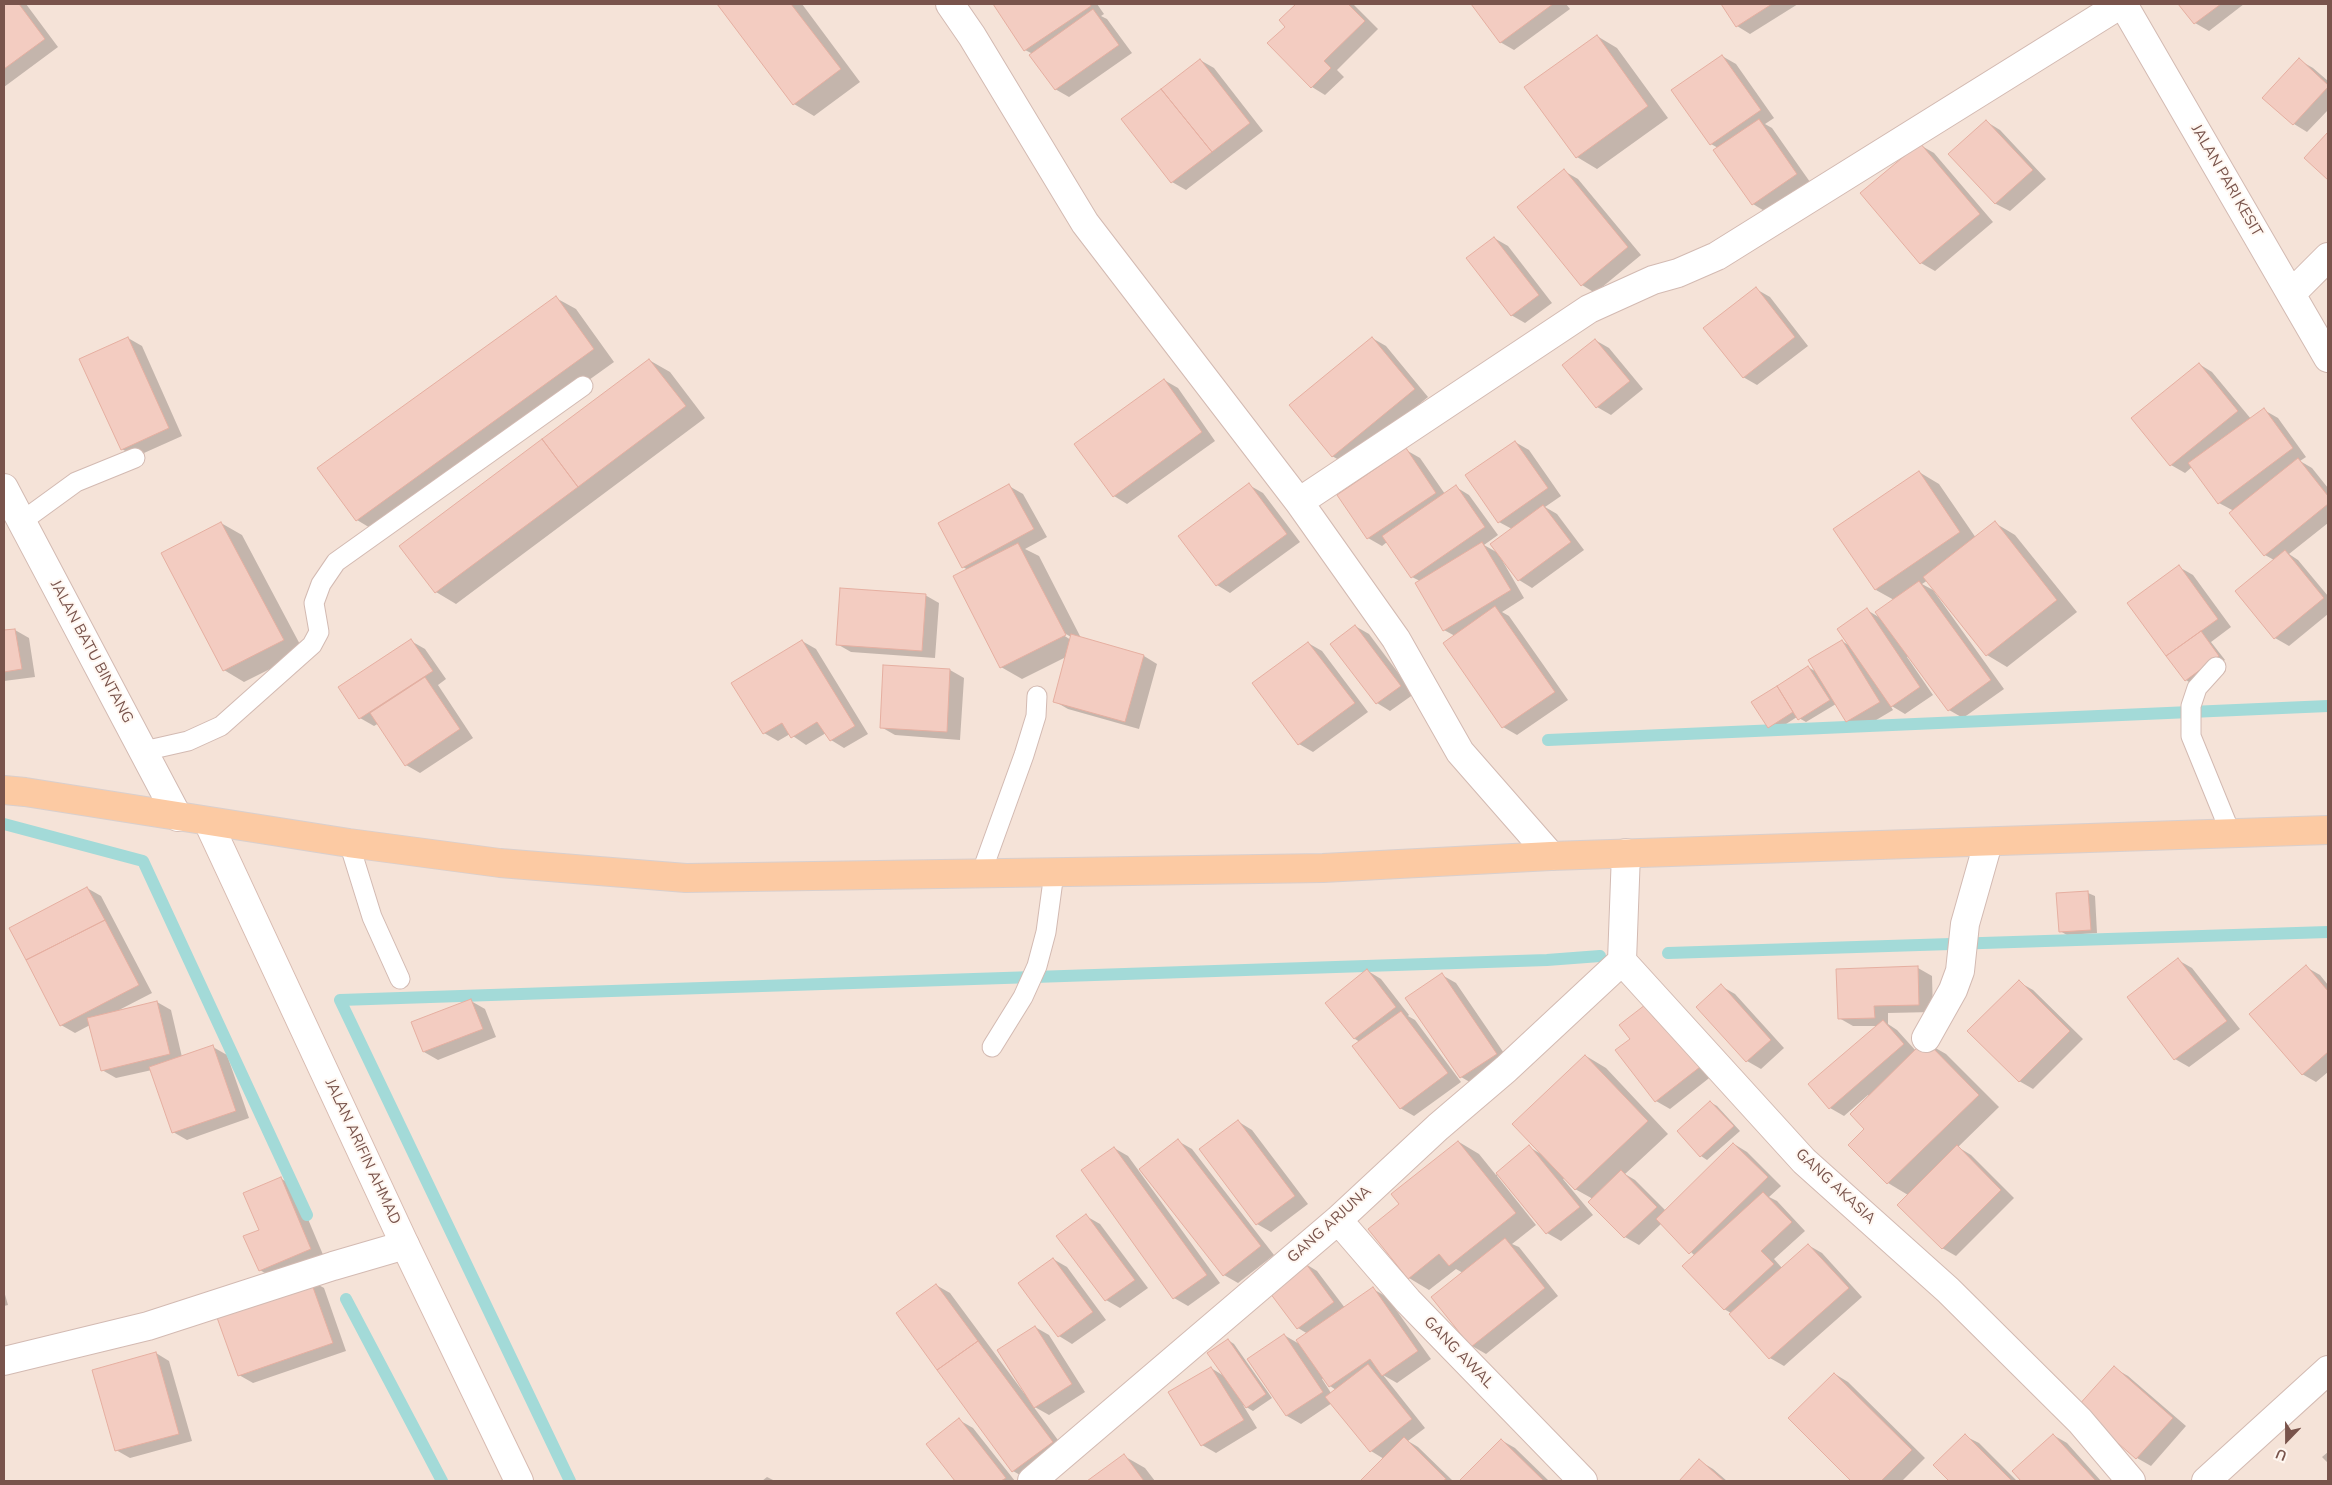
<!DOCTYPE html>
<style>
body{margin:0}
#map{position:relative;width:2332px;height:1485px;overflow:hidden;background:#fdf2ea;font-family:"Nunito Sans",sans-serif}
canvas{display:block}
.frame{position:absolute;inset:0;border:5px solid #79544c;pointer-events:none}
.north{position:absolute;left:2262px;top:1415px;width:50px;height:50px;-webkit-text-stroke:4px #fff7f1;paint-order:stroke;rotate:202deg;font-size:14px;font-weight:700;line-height:20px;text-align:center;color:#79544c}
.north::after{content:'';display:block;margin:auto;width:18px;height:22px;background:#79544c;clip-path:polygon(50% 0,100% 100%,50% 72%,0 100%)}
</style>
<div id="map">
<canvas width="2332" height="1485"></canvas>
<div class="frame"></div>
<div class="north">U</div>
</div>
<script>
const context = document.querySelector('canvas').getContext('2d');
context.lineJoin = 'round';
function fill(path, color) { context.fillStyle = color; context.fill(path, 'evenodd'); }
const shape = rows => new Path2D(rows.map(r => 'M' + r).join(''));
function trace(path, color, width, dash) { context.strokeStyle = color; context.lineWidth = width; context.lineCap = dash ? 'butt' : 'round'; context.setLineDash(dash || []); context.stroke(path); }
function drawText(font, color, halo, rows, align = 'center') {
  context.font = font + ' "Nunito Sans",sans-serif'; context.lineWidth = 4; context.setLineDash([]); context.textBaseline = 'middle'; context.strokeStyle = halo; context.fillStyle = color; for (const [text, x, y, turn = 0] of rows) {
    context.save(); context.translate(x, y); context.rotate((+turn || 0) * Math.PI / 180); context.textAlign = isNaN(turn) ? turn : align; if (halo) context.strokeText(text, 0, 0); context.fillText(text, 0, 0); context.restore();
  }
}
fill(shape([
 [4,4,2328,4,2328,1481,4,1481]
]), '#f5e3d8');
fill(shape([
 [4,4,26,4,58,47,4,87],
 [718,4,802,4,860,82,814,116,794,104],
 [994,4,1097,4,1104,14,1101,16,1107,19,1132,53,1069,97,1055,89,1033,54,1025,50],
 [1298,4,1353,4,1378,29,1337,70,1344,77,1325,95,1312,87,1287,27,1281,20],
 [1473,4,1566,4,1570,9,1514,50,1500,42],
 [1722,4,1798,4,1750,34,1737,26],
 [2180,4,2244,4,2209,31,2195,23],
 [1597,36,1617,48,1668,118,1597,169,1577,157],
 [1722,56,1736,64,1774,118,1765,124,1772,128,1810,182,1766,212,1753,204,1718,148,1711,144],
 [1200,60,1214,68,1263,131,1186,190,1172,182,1123,120],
 [2299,60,2313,68,2328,81,2328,110,2307,132,2294,124,2264,98],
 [1987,122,2000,130,2046,179,2010,211,1996,204,1950,154],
 [1920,145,1934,153,1993,222,1935,271,1921,263,1862,194],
 [1564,171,1578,179,1641,255,1595,293,1582,285],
 [1494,238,1508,246,1552,303,1525,323,1511,315],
 [1756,289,1770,297,1808,346,1757,385,1743,377],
 [556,298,576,309,614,362,377,532,357,520],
 [128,338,142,346,182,436,135,457,122,449],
 [1372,338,1386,346,1428,397,1346,464,1332,456],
 [1595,340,1609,348,1643,389,1611,415,1597,407,1564,365],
 [649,360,670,372,705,418,456,604,436,592,400,546],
 [2199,364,2212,372,2251,419,2264,410,2278,418,2306,457,2300,461,2312,468,2328,488,2328,523,2289,554,2298,560,2328,596,2328,614,2289,646,2275,638,2237,592,2274,560,2265,555,2234,511,2219,503,2192,467,2185,473,2171,465],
 [1164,380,1178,388,1215,441,1127,504,1114,496],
 [1515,442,1529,450,1561,496,1545,507,1557,514,1584,550,1532,588,1519,580,1512,529,1499,522],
 [1406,450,1420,458,1445,494,1456,487,1469,495,1498,535,1484,545,1498,553,1524,598,1502,612,1509,616,1568,700,1517,735,1503,727,1455,636,1444,630,1420,581,1412,577,1387,542,1382,546,1368,538],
 [1919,472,1939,484,1976,538,1995,523,2015,535,2077,612,2007,667,1987,655,1928,580,1922,584,1933,590,2004,689,1963,718,1949,710,1909,656,1907,657,1933,695,1905,714,1890,705,1893,710,1861,729,1847,721,1836,704,1806,722,1797,717,1775,731,1769,727,1753,702,1808,667,1818,673,1842,641,1850,646,1867,610,1882,619,1894,600,1876,590],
 [1249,485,1263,493,1300,542,1230,593,1217,585],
 [1009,486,1023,494,1047,537,1025,549,1039,556,1081,638,1144,656,1157,664,1139,729,1068,709,1054,701,1066,657,1022,679,1001,667,954,577,968,570,963,567],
 [1061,631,1071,637,1071,640,1060,633],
 [221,523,242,535,304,652,244,682,224,670],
 [2179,567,2193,575,2231,627,2211,642,2225,660,2192,684,2186,680],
 [925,595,939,603,935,658,851,652,837,644],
 [1355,626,1369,634,1414,694,1390,711,1377,703],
 [15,630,29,638,35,677,4,681,4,632],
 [411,641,425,649,446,679,438,685,473,738,420,773,406,765,379,723,374,726,360,718],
 [802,641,816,649,868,734,844,748,831,740,826,733,806,745,790,734,778,741,764,733],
 [1308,643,1322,651,1368,712,1313,752,1299,744,1254,684],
 [950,670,964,678,960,740,895,735,881,727],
 [87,888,101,896,152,993,119,1010,157,1002,171,1010,182,1057,213,1047,227,1055,249,1118,187,1140,173,1132,152,1070,116,1078,102,1070,90,1025,75,1033,61,1025],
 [2088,893,2095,896,2097,933,2067,935,2060,931],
 [2178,960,2192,968,2240,1029,2189,1067,2175,1059],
 [2306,967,2320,975,2328,985,2328,1072,2316,1082,2302,1074],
 [1918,968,1932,976,1933,1012,1888,1013,1888,1024,1897,1030,1916,1051,1925,1042,1946,1054,1999,1107,1958,1147,1971,1155,2014,1198,1956,1256,1942,1248,1908,1195,1888,1183,1850,1145,1866,1129,1869,1096,1868,1095,1844,1116,1830,1108,1879,1026,1853,1026,1839,1018],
 [1368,971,1381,979,1409,1015,1408,1016,1415,1020,1461,1082,1414,1116,1400,1108,1360,1042,1355,1039],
 [1442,975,1456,983,1510,1062,1475,1085,1461,1077],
 [2019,982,2033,990,2083,1039,2033,1089,2019,1081],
 [1721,986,1735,994,1784,1048,1761,1069,1747,1061,1698,1007],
 [471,1001,485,1009,496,1037,438,1060,424,1052],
 [1645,1007,1713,1075,1670,1109,1656,1101,1631,1039],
 [1586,1056,1606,1068,1668,1134,1625,1174,1635,1180,1666,1211,1734,1144,1747,1152,1781,1186,1769,1197,1777,1201,1805,1231,1774,1259,1782,1268,1808,1245,1822,1253,1862,1297,1784,1366,1770,1358,1731,1313,1724,1309,1695,1256,1662,1223,1639,1245,1625,1237,1593,1199,1575,1189,1565,1178,1563,1179,1593,1215,1561,1241,1547,1233,1498,1174,1497,1176,1536,1225,1512,1244,1519,1247,1558,1296,1486,1354,1472,1346,1463,1273,1456,1269,1429,1290,1409,1278,1401,1204,1459,1142,1479,1154,1496,1175,1529,1147,1541,1154],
 [1710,1102,1717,1106,1740,1131,1707,1160,1701,1156],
 [1239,1122,1252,1130,1308,1204,1271,1232,1257,1224],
 [1178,1141,1192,1149,1274,1255,1238,1283,1224,1275],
 [1114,1148,1128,1156,1220,1283,1188,1306,1174,1298],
 [280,1178,294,1186,324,1257,273,1278,260,1270,261,1230],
 [1086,1216,1100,1224,1148,1288,1120,1308,1106,1300,1058,1236],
 [1053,1259,1067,1267,1106,1320,1072,1344,1059,1336],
 [1304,1263,1317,1271,1345,1308,1373,1289,1387,1297,1431,1359,1397,1383,1383,1375,1425,1428,1408,1441,1418,1447,1453,1481,1362,1481,1384,1459,1371,1451,1332,1403,1301,1424,1287,1416,1248,1359,1284,1335,1301,1345,1308,1334,1298,1328,1269,1289],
 [1324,1378,1330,1386,1336,1390,1331,1393,1322,1379],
 [310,1280,324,1288,346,1351,253,1383,239,1375],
 [936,1285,950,1293,1024,1393,1035,1327,1049,1335,1085,1392,1049,1415,1033,1406,1066,1451,1027,1479,1013,1471],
 [4,1291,8,1305,4,1306],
 [1228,1340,1234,1344,1272,1398,1253,1411,1243,1405,1257,1428,1216,1453,1202,1445,1211,1368,1224,1376],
 [156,1353,169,1361,192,1441,130,1458,116,1450],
 [2114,1368,2128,1376,2186,1426,2151,1466,2137,1458],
 [1835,1374,1848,1382,1925,1458,1902,1481,1853,1481,1790,1418],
 [959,1420,973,1428,1015,1481,957,1481,927,1444],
 [2053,1435,2067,1443,2101,1481,2023,1481,2014,1471],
 [1965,1436,1979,1443,2017,1481,1951,1481,1935,1465],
 [1501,1440,1515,1448,1549,1481,1460,1481],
 [2328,1452,2328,1463,2322,1457],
 [1124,1456,1145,1468,1155,1481,1089,1481],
 [1700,1461,1713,1469,1727,1481,1681,1481],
 [767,1477,775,1481,762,1481]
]), '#0003');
trace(shape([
 [1548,740,2328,706],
 [4,824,143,861,307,1215],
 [1668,953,2328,932],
 [346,1299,442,1481],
 [570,1481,340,1000,1547,960,1600,956]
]), '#a3dad8', 12);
const building = shape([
 [4,4,19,4,45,39,4,69,4,4],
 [717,4,791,4,841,69,793,105,717,4],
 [993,4,1090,4,1091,6,1024,51,993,4],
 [1296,4,1348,4,1365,21,1324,61,1331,68,1311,88,1267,43,1285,27,1279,20,1296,4],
 [1471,4,1553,4,1500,43,1471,4],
 [1721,4,1772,4,1736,27,1721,4],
 [2178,4,2221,4,2194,24,2178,4],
 [1093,9,1119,45,1055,90,1029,55,1093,9],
 [1597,35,1648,106,1576,158,1524,87,1597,35],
 [1722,55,1761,110,1710,145,1671,90,1722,55],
 [2299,58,2328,85,2328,87,2293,125,2262,98,2299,58],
 [1200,59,1250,123,1212,152,1161,89,1200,59],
 [1161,89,1212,152,1171,183,1121,119,1161,89],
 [1759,119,1797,174,1752,205,1713,150,1759,119],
 [1986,120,2033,170,1995,204,1948,154,1986,120],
 [2328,132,2328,180,2304,158,2328,132],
 [1920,143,1980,214,1920,264,1860,193,1920,143],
 [1564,169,1628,247,1581,286,1517,207,1564,169],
 [1494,237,1539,295,1511,316,1466,258,1494,237],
 [1756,287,1795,337,1743,378,1703,328,1756,287],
 [556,296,594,349,356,521,317,468,556,296],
 [128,337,169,428,121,450,79,359,128,337],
 [1372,337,1415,389,1332,457,1289,405,1372,337],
 [1595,339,1630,381,1596,408,1562,365,1595,339],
 [649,359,686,406,578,487,542,439,649,359],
 [2199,363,2238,411,2170,466,2131,418,2199,363],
 [1164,379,1202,432,1113,497,1074,444,1164,379],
 [2264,408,2293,448,2218,504,2188,463,2264,408],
 [542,439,578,487,435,593,399,546,542,439],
 [1515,441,1548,488,1498,523,1465,475,1515,441],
 [1406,448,1436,493,1367,539,1337,495,1406,448],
 [2298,458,2328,496,2328,504,2264,556,2229,513,2298,458],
 [1919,471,1960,532,1875,590,1833,529,1919,471],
 [1249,483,1287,534,1216,586,1178,536,1249,483],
 [1009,484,1034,529,962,568,938,523,1009,484],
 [1456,485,1485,527,1411,578,1382,536,1456,485],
 [1543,505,1571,542,1518,581,1490,544,1543,505],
 [1995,521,2057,600,1986,656,1923,577,1995,521],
 [221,522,284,640,223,671,161,553,221,522],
 [1482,542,1511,590,1443,631,1415,583,1482,542],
 [1018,543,1066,635,1000,668,953,576,1018,543],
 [2285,550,2324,598,2274,639,2235,591,2285,550],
 [2179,565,2218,619,2166,656,2127,603,2179,565],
 [1919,581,1991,680,1948,711,1875,612,1919,581],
 [840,588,926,594,922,651,836,645,840,588],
 [1495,606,1555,692,1502,728,1443,643,1495,606],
 [1867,608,1920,687,1891,707,1837,629,1867,608],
 [1355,625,1401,686,1376,704,1330,644,1355,625],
 [15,629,22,669,4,672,4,630,15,629],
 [2201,631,2219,656,2185,681,2166,656,2201,631],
 [1071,634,1144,655,1125,722,1053,702,1071,634],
 [411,639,433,671,359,719,338,687,411,639],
 [802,640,855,726,830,741,817,722,791,738,782,723,763,734,731,683,802,640],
 [1842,640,1880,702,1846,722,1808,660,1842,640],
 [1308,642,1355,703,1298,745,1252,683,1308,642],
 [883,665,950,669,947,732,880,728,883,665],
 [1808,666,1830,700,1798,720,1777,686,1808,666],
 [425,677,460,729,405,766,370,713,425,677],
 [1777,686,1793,712,1768,728,1751,702,1777,686],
 [87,887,105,920,26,960,9,928,87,887],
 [2088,891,2091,930,2059,932,2056,893,2088,891],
 [105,920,139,985,60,1026,26,960,105,920],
 [2178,958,2227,1021,2174,1060,2127,997,2178,958],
 [2306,965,2328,991,2328,1052,2302,1075,2249,1014,2306,965],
 [1918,966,1919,1005,1874,1006,1875,1018,1838,1019,1836,969,1918,966],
 [1367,969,1396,1007,1354,1039,1325,1003,1367,969],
 [1442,973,1497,1054,1460,1078,1405,998,1442,973],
 [2019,980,2070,1031,2019,1082,1967,1031,2019,980],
 [1721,984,1771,1040,1746,1062,1696,1007,1721,984],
 [471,999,483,1029,423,1052,411,1022,471,999],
 [157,1001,170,1054,101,1071,87,1018,157,1001],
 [1645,1005,1655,1019,1661,1015,1700,1067,1655,1102,1615,1050,1630,1039,1619,1025,1645,1005],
 [1401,1011,1448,1073,1400,1109,1352,1046,1401,1011],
 [1883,1020,1904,1044,1829,1109,1808,1084,1883,1020],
 [1925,1040,1979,1095,1887,1184,1848,1145,1864,1129,1850,1114,1925,1040],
 [213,1045,236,1111,172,1133,149,1067,213,1045],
 [1585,1055,1648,1121,1575,1190,1512,1124,1585,1055],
 [1710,1101,1734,1126,1700,1157,1677,1131,1710,1101],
 [1238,1120,1295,1196,1256,1225,1199,1149,1238,1120],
 [1178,1139,1261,1246,1223,1276,1139,1169,1178,1139],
 [1458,1141,1516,1213,1449,1266,1439,1254,1408,1279,1368,1229,1399,1204,1391,1194,1458,1141],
 [1733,1143,1768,1177,1689,1254,1656,1219,1733,1143],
 [1529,1145,1580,1207,1546,1234,1496,1173,1529,1145],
 [1957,1145,2001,1190,1942,1249,1897,1205,1957,1145],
 [1114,1147,1207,1275,1173,1299,1081,1170,1114,1147],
 [1621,1170,1657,1207,1624,1238,1588,1202,1621,1170],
 [281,1177,311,1249,259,1271,243,1236,259,1230,243,1193,281,1177],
 [1763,1192,1792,1222,1761,1251,1774,1264,1724,1310,1682,1266,1763,1192],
 [1086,1214,1135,1280,1105,1301,1056,1236,1086,1214],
 [1505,1238,1545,1288,1471,1347,1431,1297,1505,1238],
 [1808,1244,1849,1288,1769,1359,1729,1314,1808,1244],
 [1053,1258,1093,1312,1058,1337,1018,1283,1053,1258],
 [1304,1261,1334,1302,1297,1329,1267,1289,1304,1261],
 [310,1279,333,1343,238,1376,215,1312,310,1279],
 [936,1284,978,1341,937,1370,896,1313,936,1284],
 [1373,1287,1418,1351,1382,1376,1370,1359,1329,1387,1296,1340,1373,1287],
 [1035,1326,1072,1384,1034,1408,997,1350,1035,1326],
 [1284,1334,1323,1392,1286,1416,1247,1359,1284,1334],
 [1228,1339,1266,1394,1246,1408,1207,1353,1228,1339],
 [978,1341,1053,1442,1012,1472,937,1370,978,1341],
 [156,1352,179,1434,115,1451,92,1370,156,1352],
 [1368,1364,1412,1419,1370,1452,1325,1397,1368,1364],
 [2114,1366,2173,1418,2136,1459,2077,1407,2114,1366],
 [1211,1367,1244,1420,1201,1446,1168,1392,1211,1367],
 [1834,1373,1912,1450,1881,1481,1851,1481,1788,1418,1834,1373],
 [959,1418,1006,1478,1001,1481,955,1481,926,1444,959,1418],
 [1965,1434,2012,1481,1949,1481,1933,1465,1965,1434],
 [2053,1434,2096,1481,2021,1481,2012,1471,2053,1434],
 [1404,1437,1446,1479,1443,1481,1360,1481,1404,1437],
 [1501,1439,1544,1481,1459,1481,1501,1439],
 [1124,1454,1144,1481,1087,1481,1124,1454],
 [1699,1459,1724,1481,1679,1481,1699,1459]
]);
fill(building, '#f3ccc1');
trace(building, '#e6afa1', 1);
const lane = shape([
 [21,522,76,482,135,458],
 [2216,667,2197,688,2191,706,2191,736,2231,834],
 [144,751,188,741,221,726,312,645,319,632,314,603,321,584,336,562,583,386],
 [349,843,372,917,400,979],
 [981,874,1024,755,1036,716,1037,696],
 [992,1047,1023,997,1037,966,1046,932,1054,873]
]);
const street = shape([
 [950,4,972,36,1085,223,1299,502,1396,639,1460,752,1551,856],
 [2123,4,2328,358],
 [2291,294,2328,257],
 [4,488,178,817],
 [1299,502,1589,309,1653,280,1678,273,1717,256,2121,4],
 [1626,853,1622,961,1804,1161,1948,1290,2080,1421,2131,1481],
 [1926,1038,1953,990,1960,971,1965,924,1988,843],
 [1338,1220,1408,1301,1583,1481],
 [4,1361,148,1326,333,1266,405,1245],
 [1032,1481,1338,1220,1438,1127,1506,1069,1622,961],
 [2206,1481,2328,1370]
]);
const secondary = shape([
 [208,822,405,1245,519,1481]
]);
const primary = shape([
 [4,790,25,792,349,843,500,863,686,878,1323,868,1551,856,2328,830]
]);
trace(lane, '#d3bab2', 21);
trace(street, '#d3bab2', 30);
trace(secondary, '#d8bbb1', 30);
trace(primary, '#d9cfcd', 30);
trace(lane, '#fff', 19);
trace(street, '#fff', 28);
trace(secondary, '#fff', 28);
trace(primary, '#fccaa3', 28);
drawText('15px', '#79544c', '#fff7f1', [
 ["JALAN PARI KESIT",2226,181,60],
 ["JALAN BATU BINTANG",91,652,62],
 ["JALAN ARIFIN AHMAD",362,1152,65],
 ["GANG AKASIA",1835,1187,43],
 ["GANG ARJUNA",1330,1225,-42],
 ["GANG AWAL",1458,1353,46]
]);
</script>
